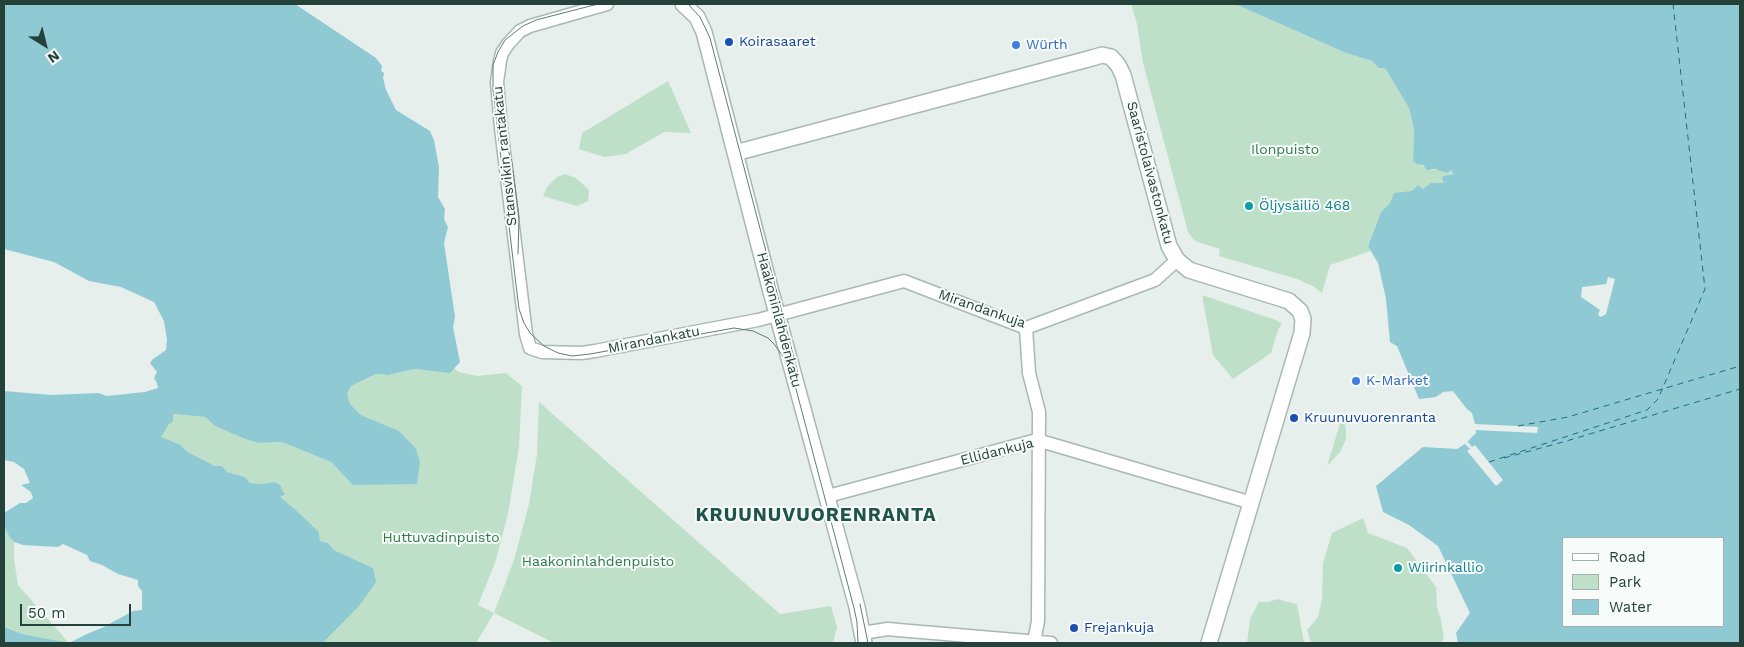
<!DOCTYPE html>
<meta charset="utf-8">
<style>
body{margin:0}
#map{position:relative;width:1744px;height:647px;overflow:hidden;background:#e6efeb;font-family:"Work Sans",sans-serif}
canvas{display:block}
.frame{position:absolute;inset:0;border:5px solid #24423a;pointer-events:none}
.legend{position:absolute;left:1562px;top:537px;width:162px;height:90px;box-sizing:border-box;background:#f7fbf9;border:1px solid #a3b1ad;margin:0;padding:6px 9px;list-style:none;font-size:15px;color:#24423a}
.legend li{display:flex;align-items:center;gap:10px;height:25px}
.legend b{width:25px;border:1px solid #a3b1ad}
.north{position:absolute;left:20px;top:20px;width:50px;height:50px;-webkit-text-stroke:4px #f7fbf9;paint-order:stroke;rotate:144deg;font-size:14px;font-weight:700;line-height:20px;text-align:center;color:#24423a}
.north::after{content:'';display:block;margin:auto;width:18px;height:22px;background:#24423a;clip-path:polygon(50% 0,100% 100%,50% 72%,0 100%)}
.scale{position:absolute;left:20px;top:604px;width:111px;height:22px;box-sizing:border-box;border:2px solid #24423a;border-top:0;padding-left:6px;font-size:15px;line-height:18px;white-space:nowrap;color:#24423a;-webkit-text-stroke:4px #f7fbf9;paint-order:stroke}
</style>
<div id="map">
<canvas width="1744" height="647"></canvas>
<div class="frame"></div>
<ul class="legend">
<li><b style="height:6px;background:#fff"></b>Road</li>
<li><b style="height:14px;background:#bfe0c8"></b>Park</li>
<li><b style="height:14px;background:#8ec9d4"></b>Water</li>
</ul>
<div class="north">N</div>
<div class="scale">50 m</div>
</div>
<script>
const context = document.querySelector('canvas').getContext('2d');
context.lineJoin = 'round';
function fill(path, color) { context.fillStyle = color; context.fill(path, 'evenodd'); }
const shape = rows => new Path2D(rows.map(r => 'M' + r).join(''));
function trace(path, color, width, dash) { context.strokeStyle = color; context.lineWidth = width; context.lineCap = dash ? 'butt' : 'round'; context.setLineDash(dash || []); context.stroke(path); }
function drawText(font, color, halo, rows, align = 'center') {
  context.font = font + ' "Work Sans",sans-serif'; context.lineWidth = 4; context.setLineDash([]); context.textBaseline = 'middle'; context.strokeStyle = halo; context.fillStyle = color; for (const [text, x, y, turn = 0] of rows) {
    context.save(); context.translate(x, y); context.rotate((+turn || 0) * Math.PI / 180); context.textAlign = isNaN(turn) ? turn : align; if (halo) context.strokeText(text, 0, 0); context.fillText(text, 0, 0); context.restore();
  }
}
fill(shape([
 [1131,4,1235,4,1346,53,1372,61,1379,68,1385,68,1409,108,1414,130,1413,161,1430,170,1451,170,1454,174,1443,176,1442,180,1445,183,1412,191,1386,207,1381,212,1368,245,1371,251,1330,265,1322,293,1313,286,1297,279,1219,256,1220,249,1195,241,1188,232,1143,63,1137,24],
 [668,81,691,133,664,132,626,154,604,157,579,149,582,133],
 [565,174,576,178,589,190,588,201,577,206,543,196,547,187,557,177],
 [1202,295,1276,320,1282,324,1278,330,1271,353,1233,379,1213,355],
 [454,368,459,372,477,376,506,373,522,386,519,447,508,514,495,563,478,605,494,613,514,560,529,504,537,454,539,402,780,614,831,606,837,627,833,643,554,643,494,613,476,643,323,643,360,605,368,593,373,568,334,550,328,543,320,541,319,532,297,511,279,497,285,496,274,482,260,484,250,483,245,477,227,472,222,466,215,466,186,451,181,445,160,437,169,424,173,414,205,417,215,426,245,439,258,443,282,442,331,462,353,485,398,431,361,415,350,404,347,394,351,386,376,374,388,375,415,369,450,372],
 [1342,417,1346,429,1346,439,1340,452,1327,466],
 [1363,518,1368,533,1407,548,1436,587,1437,607,1441,620,1444,638,1441,643,1311,643,1307,630,1318,617,1322,599,1323,563,1332,533],
 [4,525,14,542,14,559,18,585,69,643,22,634,4,627],
 [1277,599,1297,604,1304,643,1247,643,1250,619,1259,602,1269,602]
]), '#bfe0c8');
fill(shape([
 [4,4,295,4,376,58,382,66,381,71,384,73,383,78,386,90,396,110,430,131,434,140,439,167,438,197,445,209,444,219,448,227,444,243,455,317,453,327,460,362,450,373,415,369,388,375,376,374,351,386,347,394,350,404,361,415,399,431,416,449,420,462,417,484,353,485,331,462,282,442,258,443,245,439,215,426,205,417,173,414,173,421,169,424,161,437,181,445,186,451,215,466,222,466,227,472,245,477,250,483,260,484,274,482,280,485,285,495,280,497,297,511,319,532,320,541,328,543,334,550,373,568,376,582,360,605,323,643,4,643,4,627,22,634,69,643,89,633,102,628,133,611,142,610,142,591,138,586,138,580,118,574,102,565,90,561,87,555,63,544,58,547,23,545,14,542,9,536,4,525,4,513,20,503,26,503,33,498,31,492,21,485,30,483,24,469,14,462,4,460,4,391,51,395,98,393,107,396,145,392,158,388,157,383,154,378,157,372,150,363,153,359,166,350,167,340,164,321,154,302,121,287,89,281,54,262,4,249],
 [1235,4,1740,4,1740,643,1458,643,1456,633,1470,613,1438,546,1409,525,1383,512,1376,486,1423,447,1457,449,1465,444,1476,433,1475,424,1472,413,1466,408,1453,391,1443,392,1436,397,1419,399,1397,346,1390,342,1386,299,1378,263,1368,246,1381,212,1390,203,1394,193,1412,191,1418,185,1423,189,1431,183,1444,183,1442,179,1443,176,1454,174,1451,170,1447,173,1435,169,1427,170,1423,165,1417,164,1413,161,1414,130,1409,108,1385,68,1379,68,1372,61,1346,53],
 [1563,538,1723,538,1723,626,1563,626]
]), '#8ec9d4');
fill(shape([
 [1608,277,1615,279,1606,314,1601,317,1598,315,1600,310,1581,297,1582,287,1606,284],
 [1475,424,1538,427,1537,433,1475,430],
 [1467,441,1472,447,1475,445,1503,480,1496,486,1467,451,1470,449,1465,444]
]), '#e6efeb');
trace(shape([
 [1518,426,1568,417,1740,366],
 [1504,458,1563,442,1740,389],
 [1489,462,1647,410,1658,399,1705,289,1673,4]
]), '#1c6f80', 1, [6, 5]);
const minor = shape([
 [607,4,530,26,520,31,508,44,502,53,500,61,497,82,501,128,526,334,530,348,542,352,582,353,595,351,758,320,904,281,1026,328,1155,280,1177,260],
 [1026,328,1029,373,1039,412,1038,621,1034,642],
 [828,496,1037,440,1252,503],
 [862,633,888,629,898,630,1051,643]
]);
const tertiary = shape([
 [683,4,697,17,704,32,771,292,857,607,864,643],
 [735,153,1092,58,1102,55,1111,57,1118,65,1123,75,1169,246,1177,260,1189,270,1289,301,1300,311,1303,319,1302,333,1209,643]
]);
trace(minor, '#a8b8b2', 15);
trace(tertiary, '#a8b8b2', 18);
trace(minor, '#fff', 12);
trace(tertiary, '#fff', 15);
trace(shape([
 [598,4,536,20,523,26,505,40,498,52,493,65,493,90,516,285,519,309,524,323,530,333,544,346,558,353,572,356,590,354,734,328,753,331,768,338,774,344,785,359,792,374,854,608,857,622,858,643],
 [688,4,700,17,710,38,799,377],
 [503,133,512,163,519,217,518,254],
 [860,604,868,643]
]), '#5f7d75', 1);
for (const [x, y, r, color] of [
 [729,42,5,"#1a4fb4"],
 [1016,45,5,"#3f7fe0"],
 [1249,206,5,"#0f9aa8"],
 [1356,381,5,"#3f7fe0"],
 [1294,418,5,"#1a4fb4"],
 [1398,568,5,"#0f9aa8"],
 [1074,628,5,"#1a4fb4"]
]) { const dot = new Path2D(); dot.arc(x, y, r, 0, 2 * Math.PI); context.fillStyle = color; context.fill(dot); trace(dot, '#f7fbf9', 2); }
drawText('14px', '#164399', '#f7fbf9', [
 ["Koirasaaret",739,42],
 ["Kruunuvuorenranta",1304,418],
 ["Frejankuja",1084,628]
], 'left');
drawText('14px', '#366cbe', '#f7fbf9', [
 ["Würth",1026,45],
 ["K-Market",1366,381]
], 'left');
drawText('14px', '#2d7a4b', '#f7fbf9', [
 ["Ilonpuisto",1285,150],
 ["Huttuvadinpuisto",441,538],
 ["Haakoninlahdenpuisto",598,562]
]);
drawText('14px', '#24423a', '#f7fbf9', [
 ["Stansvikin rantakatu",505,156,-96],
 ["Saaristolaivastonkatu",1150,173,75],
 ["Mirandankuja",982,309,19],
 ["Haakoninlahdenkatu",779,320,75],
 ["Mirandankatu",654,340,-11],
 ["Ellidankuja",997,452,-14]
]);
drawText('14px', '#0d838f', '#f7fbf9', [
 ["Öljysäiliö 468",1259,206],
 ["Wiirinkallio",1408,568]
], 'left');
context.letterSpacing = '1px';
drawText('bold 19px', '#1f5548', '#f7fbf9', [
 ["KRUUNUVUORENRANTA",816,515]
]);
context.letterSpacing = '0px';
</script>
